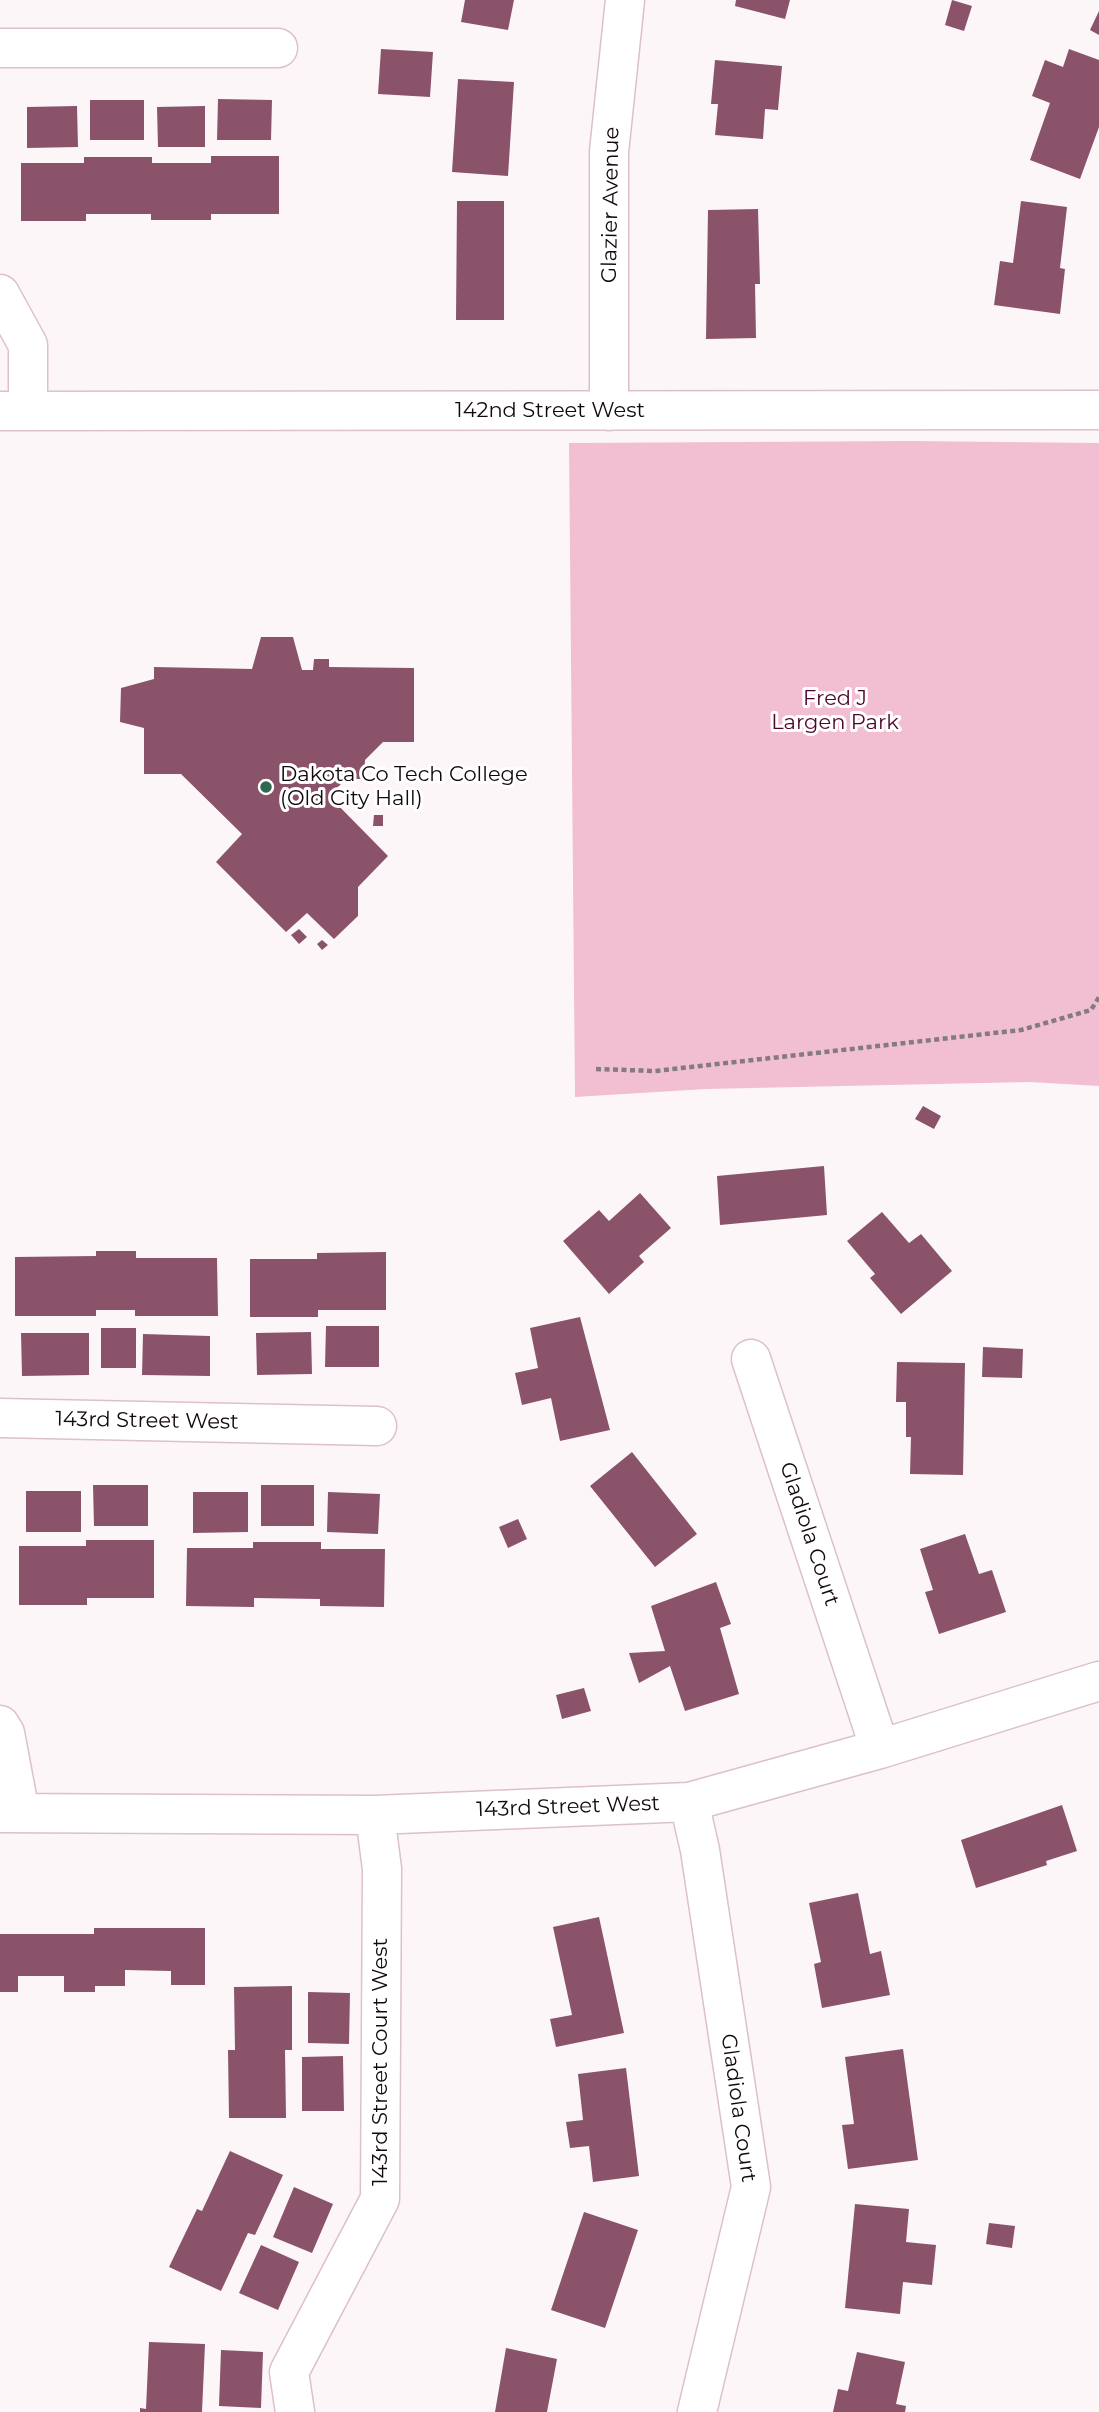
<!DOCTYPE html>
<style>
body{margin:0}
canvas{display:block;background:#fcf6f8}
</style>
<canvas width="1099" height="2412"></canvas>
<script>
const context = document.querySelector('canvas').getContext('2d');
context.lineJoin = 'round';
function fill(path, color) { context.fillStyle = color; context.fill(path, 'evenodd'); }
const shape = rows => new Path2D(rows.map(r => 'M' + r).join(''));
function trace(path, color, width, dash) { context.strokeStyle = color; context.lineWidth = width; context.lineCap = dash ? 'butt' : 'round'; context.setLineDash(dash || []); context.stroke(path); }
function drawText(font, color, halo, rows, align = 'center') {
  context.font = font + ' Montserrat,sans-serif'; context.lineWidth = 6; context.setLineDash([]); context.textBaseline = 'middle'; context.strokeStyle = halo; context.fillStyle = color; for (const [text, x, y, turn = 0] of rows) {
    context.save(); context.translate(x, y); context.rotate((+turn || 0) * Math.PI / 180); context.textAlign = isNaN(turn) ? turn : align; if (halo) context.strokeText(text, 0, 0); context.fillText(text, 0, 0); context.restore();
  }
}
fill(shape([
 [911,441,1099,443,1099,1086,1029,1082,706,1089,575,1097,569,443]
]), '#f2bfd2');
fill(shape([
 [465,0,514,0,508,30,461,22],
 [736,0,790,0,785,19,735,6],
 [952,0,972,6,964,31,945,25],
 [1099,11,1099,35,1090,30],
 [381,49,433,52,430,97,378,94],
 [1069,49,1099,60,1099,127,1080,179,1030,160,1050,103,1032,96,1045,60,1063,67],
 [715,60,782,66,778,110,765,109,763,139,715,135,718,104,711,104],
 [458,79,514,82,508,176,452,172],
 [218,99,272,100,271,140,217,140],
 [90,100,144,100,144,140,90,140],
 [77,106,78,147,27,148,27,107],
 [205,106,205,147,158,147,157,107],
 [211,156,279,156,279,214,211,214,211,220,151,220,151,214,86,214,86,221,21,221,21,163,84,163,84,157,152,157,152,163,211,163],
 [457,201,504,201,504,320,456,320],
 [1021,201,1067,207,1060,268,1065,269,1060,314,994,305,1000,261,1013,263],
 [758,209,760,284,755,284,756,338,706,339,708,210],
 [261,637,293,637,302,670,313,670,314,659,329,659,329,667,414,668,414,742,383,742,365,760,364,779,346,779,329,796,388,856,358,887,358,916,334,939,307,913,286,932,216,862,242,834,181,774,144,774,144,728,120,722,121,688,154,679,154,667,252,669],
 [374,815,383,815,383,826,373,826],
 [299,929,307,937,299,944,291,935],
 [322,940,328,945,322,950,317,944],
 [923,1106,941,1116,934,1129,915,1119],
 [824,1166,827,1215,720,1225,717,1176],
 [640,1193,671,1228,639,1256,644,1262,609,1294,563,1241,599,1210,609,1221],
 [882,1212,909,1243,921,1234,952,1271,901,1314,870,1278,875,1274,847,1241],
 [96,1251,136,1251,136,1258,217,1258,218,1316,135,1316,135,1310,96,1310,96,1316,15,1316,15,1257,96,1256],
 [386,1252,386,1310,318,1310,318,1317,250,1317,250,1259,317,1259,317,1253],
 [580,1317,610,1430,560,1441,551,1398,522,1405,515,1373,538,1368,530,1328],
 [326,1326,379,1326,379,1367,325,1367],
 [101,1328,136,1328,136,1368,101,1368],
 [311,1332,312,1374,257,1375,256,1333],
 [21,1333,89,1333,89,1375,22,1376],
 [143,1334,210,1336,210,1376,142,1375],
 [983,1347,1023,1349,1022,1378,982,1377],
 [897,1362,965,1363,963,1475,910,1474,911,1437,906,1437,906,1402,896,1402],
 [632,1452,697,1534,655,1567,590,1486],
 [93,1485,148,1485,148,1526,94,1526],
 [261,1485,314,1485,314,1526,261,1526],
 [26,1491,81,1491,81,1532,26,1532],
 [193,1492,248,1492,248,1532,193,1533],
 [328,1492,380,1494,378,1534,327,1532],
 [518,1519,527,1539,508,1548,499,1527],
 [965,1534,979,1574,992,1570,1006,1612,939,1634,925,1592,933,1590,920,1549],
 [86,1540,154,1540,154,1598,87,1598,87,1605,19,1605,19,1546,86,1546],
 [253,1542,321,1542,321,1549,385,1549,384,1607,320,1606,320,1599,254,1598,254,1607,186,1606,187,1548,253,1548],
 [716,1582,731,1624,720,1628,739,1694,685,1711,670,1666,639,1683,629,1653,665,1651,651,1606],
 [584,1688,591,1711,562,1719,556,1695],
 [1062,1805,1077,1851,1046,1861,1047,1865,976,1888,961,1840],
 [858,1893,870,1954,881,1951,890,1995,822,2008,814,1964,821,1962,809,1903],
 [599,1917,624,2033,556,2047,550,2019,572,2015,553,1927],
 [94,1928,205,1928,205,1985,171,1985,171,1971,125,1970,125,1986,95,1986,95,1992,64,1992,64,1976,18,1976,18,1992,0,1992,0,1934,94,1934],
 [292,1986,292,2050,285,2050,286,2118,229,2118,228,2050,235,2050,234,1987],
 [308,1992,350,1993,349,2044,308,2043],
 [903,2049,918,2160,848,2169,842,2125,854,2124,845,2057],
 [343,2056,344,2111,302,2111,302,2057],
 [626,2068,639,2176,593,2182,589,2146,570,2148,566,2122,583,2120,578,2074],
 [230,2151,283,2175,255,2235,248,2233,221,2291,169,2267,197,2209,202,2211],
 [294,2187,333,2204,312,2253,273,2237],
 [855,2204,909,2209,906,2242,936,2245,932,2285,903,2282,900,2314,845,2308],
 [584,2212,638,2230,605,2328,551,2310],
 [989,2223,1015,2226,1012,2248,986,2244],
 [261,2245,299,2262,278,2310,239,2293],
 [149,2342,205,2344,202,2412,140,2412,140,2408,146,2409],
 [506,2348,557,2359,547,2412,495,2412],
 [221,2350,263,2352,261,2408,219,2406],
 [857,2352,905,2362,896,2404,906,2406,905,2412,833,2412,838,2389,848,2391]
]), '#8a536a');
const minor = shape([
 [0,48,278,48],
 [0,294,28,345,28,411],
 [0,411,1099,410],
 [609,411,609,152,625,0],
 [751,1359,880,1749],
 [0,1418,377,1426],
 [0,1725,5,1733,20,1813],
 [689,1802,700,1850,751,2187,697,2412],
 [0,1813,375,1815,689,1802,880,1749,1099,1681],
 [295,2412,289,2372,380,2199,382,1869,375,1815]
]);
trace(minor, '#dcc1cb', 41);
trace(shape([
 [596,1069,655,1071,1021,1030,1091,1010,1099,997]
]), '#837b7e', 4.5, [5, 3.5]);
trace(minor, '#fff', 38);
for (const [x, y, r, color] of [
 [266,787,7,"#31674e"]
]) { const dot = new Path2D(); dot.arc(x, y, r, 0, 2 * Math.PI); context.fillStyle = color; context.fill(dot); trace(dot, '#fff', 2.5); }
drawText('21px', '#12090d', '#fff', [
 ["Glazier Avenue",611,205,-89],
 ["142nd Street West",550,411],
 ["143rd Street West",147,1421,1],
 ["Gladiola Court",809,1534,72],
 ["143rd Street West",568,1807,-2],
 ["143rd Street Court West",381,2062,-90],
 ["Gladiola Court",738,2108,82]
]);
drawText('21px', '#4e052d', '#fff', [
 ["Fred J",835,699],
 ["Largen Park",835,723]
]);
drawText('21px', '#12090d', '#fff', [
 ["Dakota Co Tech College",280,775],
 ["(Old City Hall)",280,799]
], 'left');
</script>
